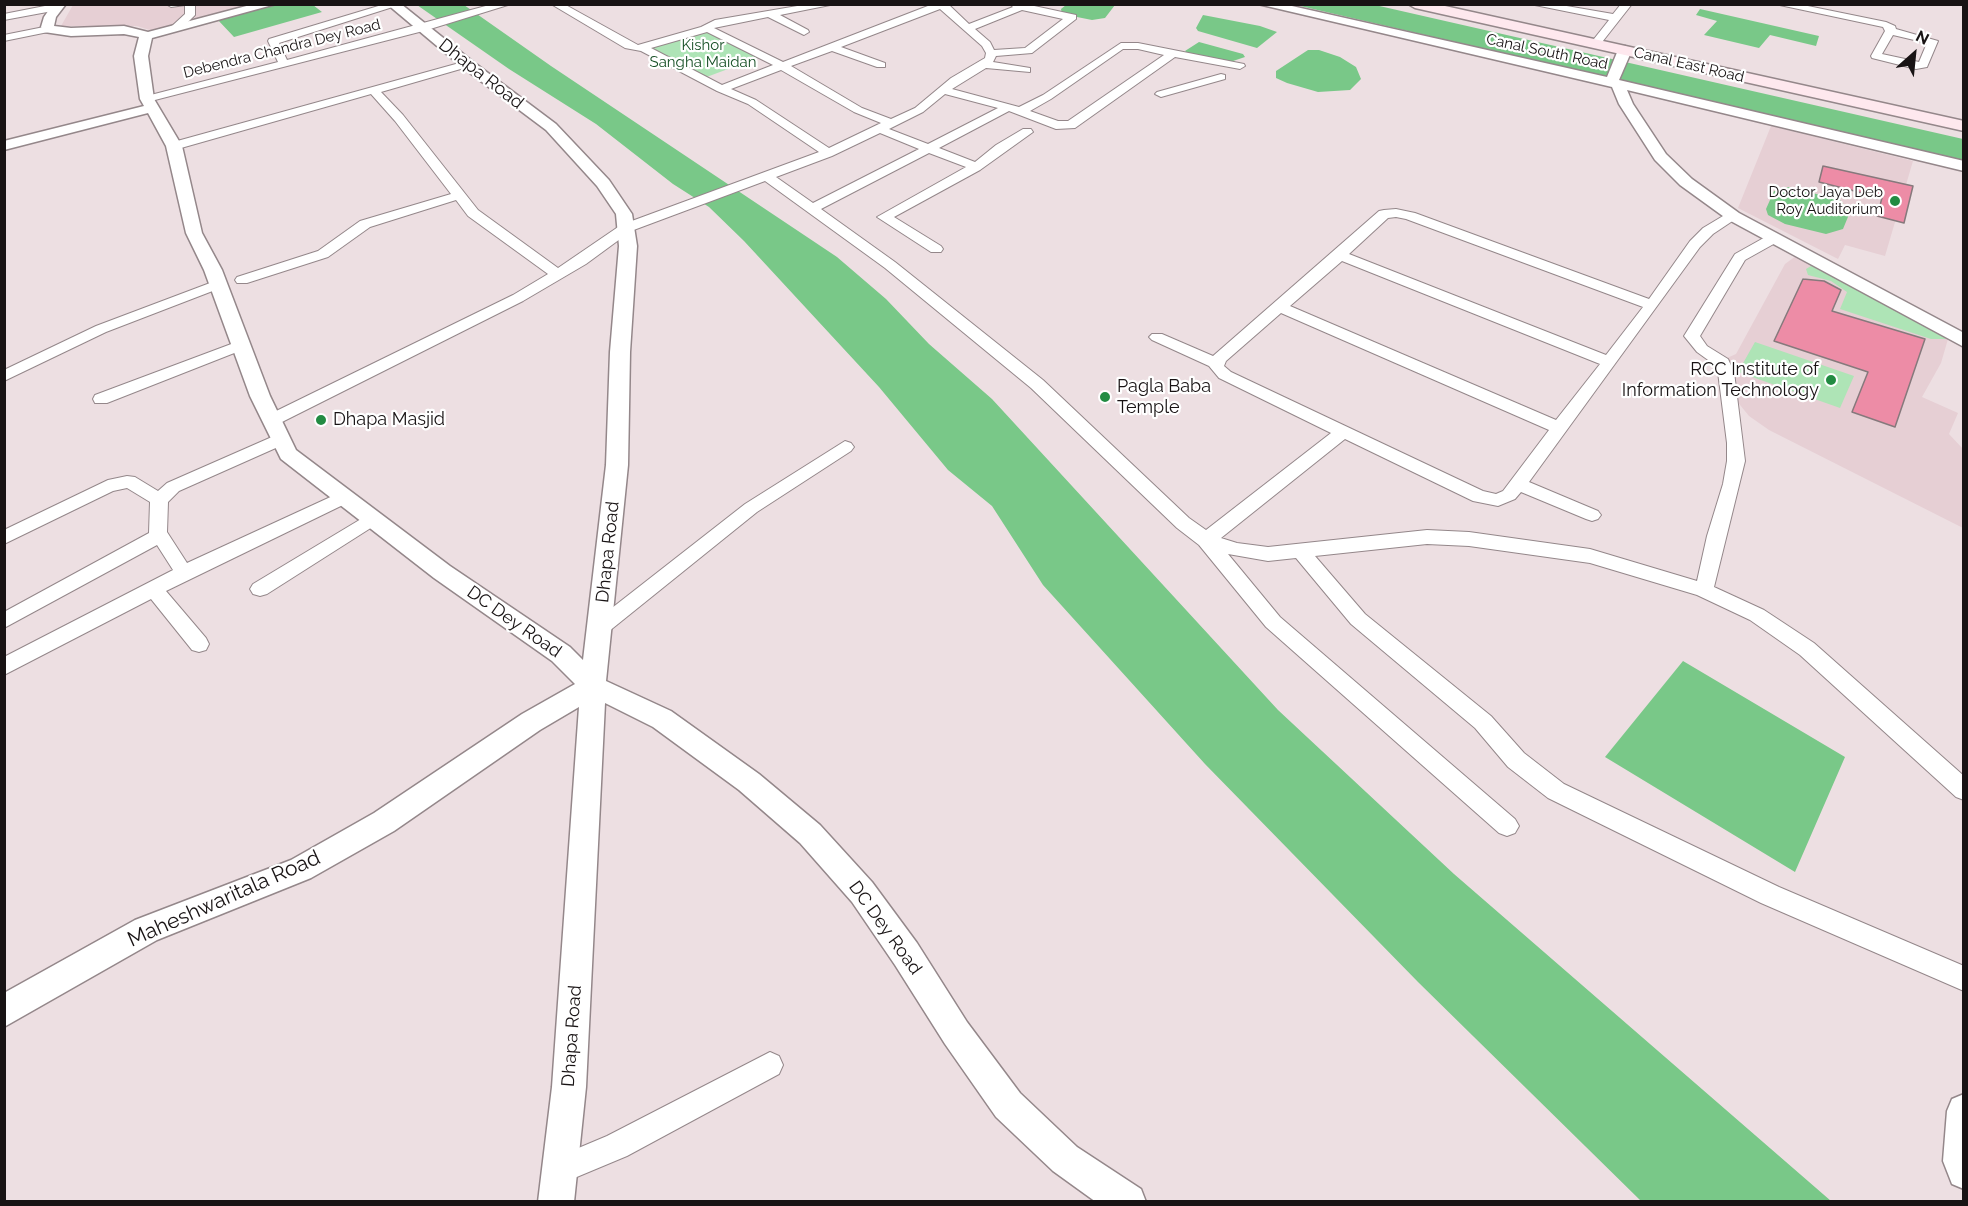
<!DOCTYPE html>
<style>
body{margin:0}
#map{position:relative;width:1968px;height:1206px;overflow:hidden;background:#eddfe2;font-family:Raleway,sans-serif}
canvas{display:block}
.frame{position:absolute;inset:0;border:6px solid #181314;pointer-events:none}
.north{position:absolute;left:1884px;top:24px;width:60px;height:60px;-webkit-text-stroke:4px #fff;paint-order:stroke;rotate:27deg;font-size:16px;font-weight:700;line-height:24px;text-align:center;color:#181314}
.north::after{content:'';display:block;margin:auto;width:21px;height:27px;background:#181314;clip-path:polygon(50% 0,100% 100%,50% 72%,0 100%)}
</style>
<div id="map">
<canvas width="1968" height="1206"></canvas>
<div class="frame"></div>
<div class="north">N</div>
</div>
<script>
const context = document.querySelector('canvas').getContext('2d');
context.lineJoin = 'round';
function fill(path, color) { context.fillStyle = color; context.fill(path, 'evenodd'); }
const shape = rows => new Path2D(rows.map(r => 'M' + r).join(''));
function trace(path, color, width, dash) { context.strokeStyle = color; context.lineWidth = width; context.lineCap = dash ? 'butt' : 'round'; context.setLineDash(dash || []); context.stroke(path); }
function drawText(font, color, halo, rows, align = 'center') {
  context.font = font + ' Raleway,sans-serif'; context.lineWidth = 4.5; context.setLineDash([]); context.textBaseline = 'middle'; context.strokeStyle = halo; context.fillStyle = color; for (const [text, x, y, turn = 0] of rows) {
    context.save(); context.translate(x, y); context.rotate((+turn || 0) * Math.PI / 180); context.textAlign = isNaN(turn) ? turn : align; if (halo) context.strokeText(text, 0, 0); context.fillText(text, 0, 0); context.restore();
  }
}
fill(shape([
 [73,5,259,5,153,31,137,26,61,26],
 [1771,126,1913,161,1885,256,1845,245,1838,259,1738,208],
 [1796,256,1948,339,1941,363,1922,397,1958,413,1949,434,1963,449,1963,528,1769,430,1749,416,1736,400,1727,358,1736,354,1785,264]
]), '#e6cfd4');
fill(shape([
 [706,30,760,57,704,78,645,49],
 [1811,266,1821,268,1944,336,1946,339,1931,339,1840,309,1847,292,1831,281,1808,275,1806,269],
 [1755,342,1854,376,1840,408,1738,372]
]), '#aee4b6');
fill(shape([
 [277,5,313,5,322,12,234,37,217,19],
 [417,5,464,5,551,66,837,257,886,299,929,344,992,399,1278,710,1454,874,1831,1201,1641,1201,1418,982,1205,764,1043,585,992,506,948,470,879,387,744,241,709,207,673,184,596,124,509,69],
 [1066,5,1115,5,1105,18,1092,20,1062,14,1061,9],
 [1296,5,1375,5,1963,139,1963,160],
 [1700,9,1819,36,1816,46,1770,35,1759,48,1704,35,1717,21,1696,15],
 [1203,15,1260,26,1277,32,1257,48,1198,31,1196,28],
 [1199,42,1243,54,1245,57,1230,62,1188,54,1185,51],
 [1308,50,1319,50,1340,57,1356,67,1361,79,1350,90,1318,92,1287,83,1276,78,1276,71],
 [1789,187,1840,200,1850,212,1843,229,1826,234,1785,224,1768,215,1766,209,1774,191],
 [1683,661,1845,757,1795,872,1605,757]
]), '#79c888');
const building = shape([
 [1823,166,1913,186,1904,223,1877,216,1882,198,1819,182,1823,166],
 [1803,279,1824,281,1841,290,1832,311,1925,339,1895,427,1852,412,1868,372,1774,341,1803,279]
]);
fill(building, '#ed8ca6');
trace(building, '#86797c', 1.5);
const minor = shape([
 [55,4,63,7,58,10,4,20,4,14,55,4],
 [166,4,195,4,195,15,180,30,172,30,172,26,185,14,185,5,171,7,166,4],
 [385,4,399,5,279,43,287,60,493,4,511,4,427,30,151,101,143,101,141,99,143,97,278,62,268,41,269,39,385,4],
 [551,4,564,4,638,45,701,27,715,20,809,4,835,4,780,15,808,30,809,32,804,35,768,17,714,28,783,62,933,4,948,4,969,24,1013,7,1010,4,1025,4,1076,15,1076,19,1032,53,996,56,993,62,1030,68,1030,72,986,68,952,89,1019,107,1043,95,1121,43,1138,43,1244,64,1245,66,1240,69,1175,57,1075,128,1056,129,1009,111,939,148,975,162,996,145,1023,129,1031,129,1033,132,980,170,894,217,941,246,943,249,941,252,931,252,877,217,966,167,929,153,821,209,895,262,1043,380,1189,518,1206,530,1331,433,1219,378,1209,366,1152,340,1149,337,1152,334,1162,334,1213,356,1379,211,1384,210,1396,209,1415,213,1649,299,1690,241,1703,228,1728,213,1738,213,1740,216,1713,234,1700,247,1529,482,1598,511,1601,515,1598,519,1592,521,1586,519,1521,492,1515,499,1498,506,1473,501,1345,439,1221,538,1237,543,1268,547,1427,530,1469,532,1590,549,1697,581,1707,536,1723,484,1727,461,1727,443,1718,372,1715,365,1697,352,1684,336,1735,254,1769,235,1779,235,1781,238,1779,241,1745,260,1700,336,1707,346,1728,359,1734,372,1745,461,1714,587,1764,610,1814,643,1964,776,1964,800,1956,797,1800,655,1750,620,1697,595,1590,563,1469,546,1427,544,1315,556,1365,614,1491,716,1524,753,1564,784,1779,887,1964,966,1964,991,1761,903,1548,798,1508,767,1475,728,1351,624,1296,558,1268,561,1228,554,1280,617,1515,819,1519,826,1515,833,1507,836,1499,833,1266,627,1199,545,1177,528,1031,388,885,268,765,181,631,231,586,264,523,301,278,424,266,424,264,420,266,416,513,295,548,274,468,216,456,200,370,227,328,257,247,283,237,283,235,280,237,277,318,251,360,221,451,194,395,121,371,94,174,150,170,149,170,143,463,62,471,62,471,66,381,92,403,115,478,210,558,268,621,225,819,152,748,104,717,91,641,51,625,48,551,4],
 [940,9,982,46,986,53,985,58,951,78,915,108,891,119,862,108,791,66,832,51,877,67,885,67,885,63,841,47,940,9],
 [1022,10,1063,19,1025,48,994,50,990,42,975,29,1022,10],
 [707,32,773,65,722,85,651,48,707,32],
 [1123,49,1138,49,1164,55,1068,121,1058,121,1030,111,1051,99,1123,49],
 [781,70,854,112,881,123,829,148,756,100,731,89,781,70],
 [945,94,998,108,928,144,889,129,923,112,945,94],
 [880,133,919,149,813,203,776,177,832,156,880,133],
 [1396,217,1406,219,1643,307,1606,355,1349,254,1388,218,1396,217],
 [1342,261,1600,364,1556,420,1290,306,1342,261],
 [1281,313,1549,430,1503,491,1496,494,1483,491,1231,372,1224,366,1226,361,1281,313],
 [1530,4,1555,4,1613,14,1621,4,1632,4,1599,46,1595,47,1590,44,1609,20,1530,4],
 [1775,4,1798,4,1886,22,1895,26,1896,29,1938,41,1927,67,1916,69,1872,58,1871,56,1885,31,1883,27,1775,4],
 [1893,35,1927,43,1919,62,1882,54,1893,35],
 [49,26,54,29,53,31,4,41,4,35,49,26],
 [1221,74,1225,75,1225,79,1161,97,1155,94,1157,92,1221,74],
 [218,280,223,281,225,284,223,287,106,332,4,381,4,370,96,326,218,280],
 [242,340,247,342,250,345,247,348,107,403,95,403,93,399,95,395,242,340],
 [281,433,287,435,289,439,287,443,179,491,168,502,167,532,187,563,337,494,343,492,349,494,352,498,349,502,166,591,206,638,209,644,206,650,199,652,192,650,151,599,4,675,4,657,173,570,157,545,4,628,4,612,149,533,150,502,127,488,113,491,4,544,4,530,108,480,127,476,135,477,158,491,167,483,281,433],
 [845,441,851,443,854,447,851,451,757,512,608,632,601,635,594,632,591,627,594,622,745,504,845,441],
 [371,513,377,514,380,519,377,524,267,594,260,596,253,594,250,589,253,584,371,513],
 [770,1052,779,1056,783,1065,779,1074,627,1156,560,1184,550,1180,546,1170,550,1160,607,1136,770,1052]
]);
const tertiary = shape([
 [53,4,66,4,56,17,54,26,71,28,124,26,148,32,254,4,276,4,152,38,148,56,154,99,182,146,202,233,222,270,270,396,296,450,450,566,570,647,583,660,606,465,610,352,619,246,616,214,597,186,546,130,462,67,387,4,401,4,472,61,556,124,609,180,632,214,637,246,630,352,628,465,606,681,671,711,759,774,820,825,872,882,917,943,967,1022,1020,1093,1077,1147,1141,1189,1146,1202,1096,1202,1053,1171,996,1117,945,1044,895,965,852,902,800,843,739,790,653,727,605,703,586,1087,574,1202,538,1202,552,1087,579,707,540,730,394,831,311,878,157,940,4,1027,4,993,135,920,291,860,374,813,522,714,575,684,552,661,434,578,281,459,250,396,204,270,186,233,166,146,148,113,4,150,4,141,144,106,140,99,134,56,139,37,124,34,71,36,44,32,41,27,44,17,53,4],
 [1258,4,1283,4,1607,77,1618,50,1625,46,1632,50,1619,80,1964,161,1964,171,1627,90,1633,104,1666,154,1692,179,1739,213,1964,333,1964,347,1727,219,1680,185,1655,160,1619,104,1612,87,1258,4],
 [1964,1094,1964,1189,1952,1184,1943,1161,1947,1111,1952,1099,1964,1094]
]);
const secondary = shape([
 [1408,4,1436,4,1964,121,1964,131,1415,8,1408,4]
]);
trace(minor, '#94878a', 2);
trace(tertiary, '#94878a', 3);
trace(secondary, '#94878a', 3);
fill(minor, '#fff');
fill(tertiary, '#fff');
fill(secondary, '#fee8ee');
for (const [x, y, r, color] of [
 [1895,201,6,"#228b42"],
 [1831,380,6,"#228b42"],
 [1105,397,6,"#228b42"],
 [321,420,6,"#228b42"]
]) { const dot = new Path2D(); dot.arc(x, y, r, 0, 2 * Math.PI); context.fillStyle = color; context.fill(dot); trace(dot, '#fff', 2); }
drawText('15px', '#175026', '#fff', [
 ["Kishor",703,45],
 ["Sangha Maidan",703,62]
]);
drawText('15px', '#181314', '#fff', [
 ["Debendra Chandra Dey Road",282,49,-14],
 ["Canal South Road",1547,52,12],
 ["Canal East Road",1689,65,13]
]);
drawText('15px', '#181314', '#fff', [
 ["Doctor Jaya Deb",1883,192],
 ["Roy Auditorium",1883,209]
], 'right');
drawText('18px', '#181314', '#fff', [
 ["Dhapa Road",481,74,38],
 ["Dhapa Road",608,552,-84],
 ["DC Dey Road",514,622,35],
 ["DC Dey Road",885,928,54],
 ["Dhapa Road",572,1036,-86]
]);
drawText('18px', '#181314', '#fff', [
 ["RCC Institute of",1819,370,"right"],
 ["Information Technology",1819,391,"right"],
 ["Pagla Baba",1117,387],
 ["Temple",1117,408],
 ["Dhapa Masjid",333,420]
], 'left');
drawText('21px', '#181314', '#fff', [
 ["Maheshwaritala Road",224,899,-24]
]);
</script>
